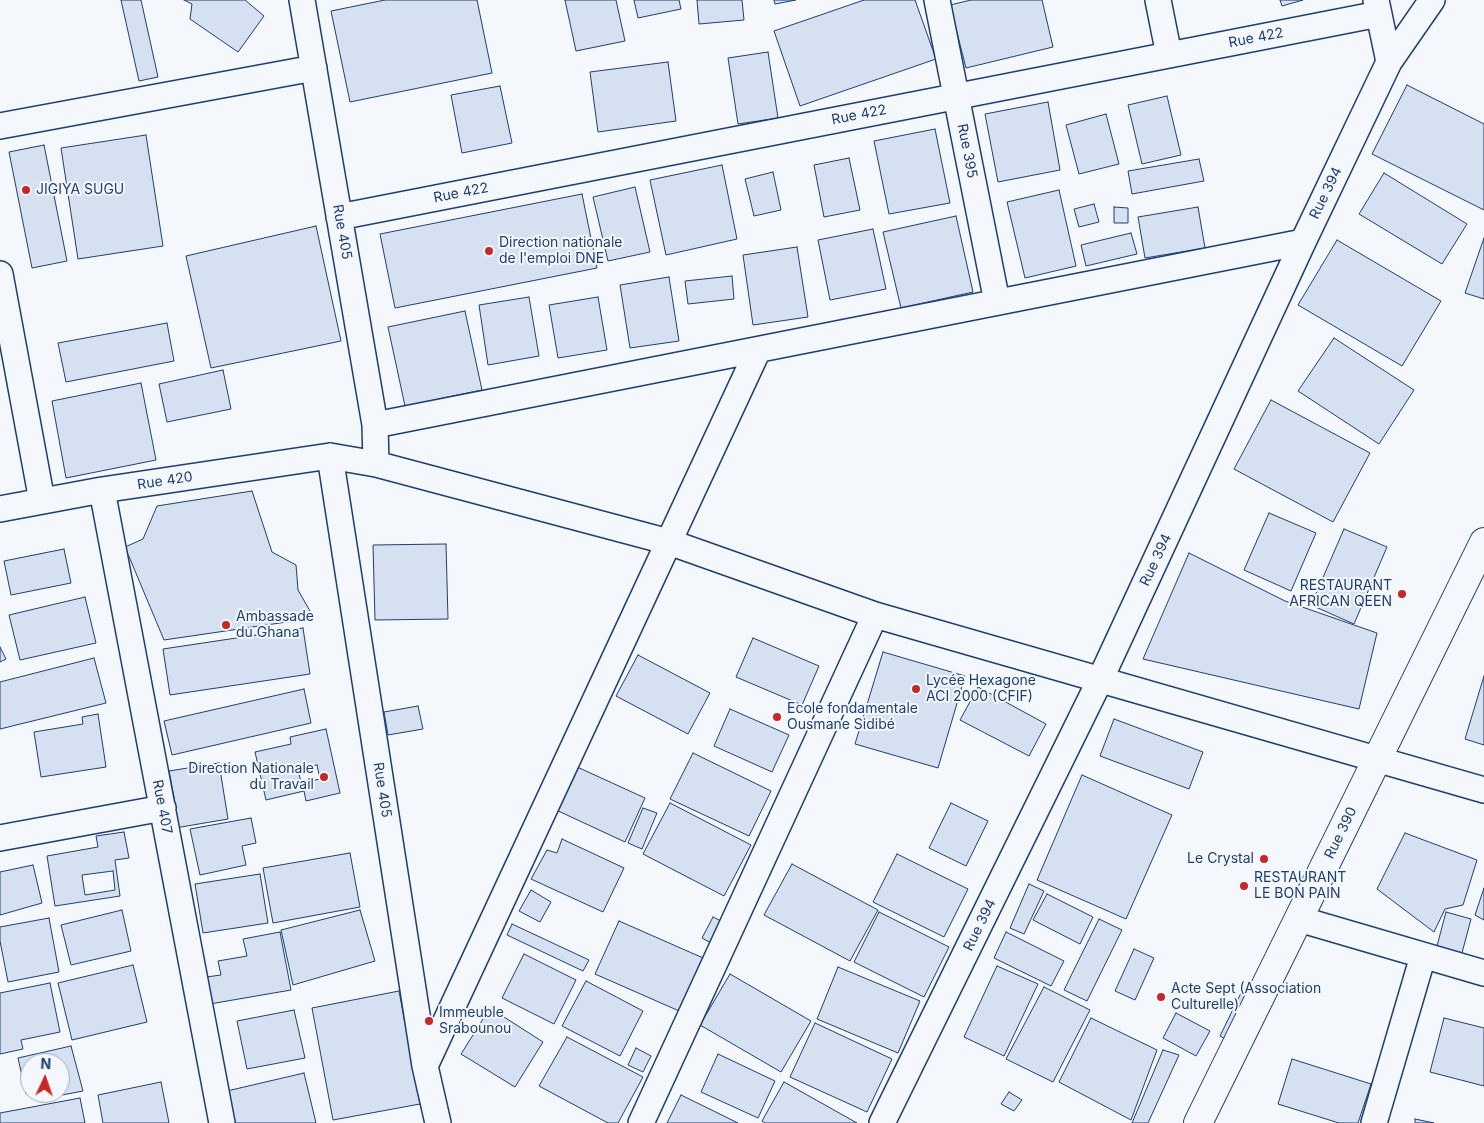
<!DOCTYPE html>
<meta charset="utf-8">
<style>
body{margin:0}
#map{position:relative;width:1484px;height:1123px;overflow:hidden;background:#f4f7fb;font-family:Inter,sans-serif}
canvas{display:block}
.north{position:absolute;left:20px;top:1053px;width:50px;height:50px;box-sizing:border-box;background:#f4f7fb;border:1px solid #9eadc5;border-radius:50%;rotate:3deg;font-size:14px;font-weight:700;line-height:20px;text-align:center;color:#1d3f73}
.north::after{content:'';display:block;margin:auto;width:18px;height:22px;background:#c62828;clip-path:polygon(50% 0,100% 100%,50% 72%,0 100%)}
</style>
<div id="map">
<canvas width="1484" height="1123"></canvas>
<div class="north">N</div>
</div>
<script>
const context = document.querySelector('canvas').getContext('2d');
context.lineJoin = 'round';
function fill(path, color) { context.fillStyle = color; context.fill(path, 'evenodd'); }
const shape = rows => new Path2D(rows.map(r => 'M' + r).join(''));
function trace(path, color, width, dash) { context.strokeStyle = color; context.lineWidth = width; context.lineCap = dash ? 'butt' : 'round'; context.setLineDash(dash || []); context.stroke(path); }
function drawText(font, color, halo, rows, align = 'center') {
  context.font = font + ' Inter,sans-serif'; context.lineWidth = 4; context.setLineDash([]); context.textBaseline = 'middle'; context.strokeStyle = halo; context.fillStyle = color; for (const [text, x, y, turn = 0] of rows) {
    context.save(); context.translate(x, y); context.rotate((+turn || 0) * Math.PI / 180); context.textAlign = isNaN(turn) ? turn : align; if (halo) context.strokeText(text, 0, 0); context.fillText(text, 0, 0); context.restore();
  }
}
const building = shape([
 [121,0,141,0,158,77,139,81,121,0],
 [184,0,245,0,264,16,238,52,190,19,192,4,184,0],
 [385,0,477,0,492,73,350,102,331,11,385,0],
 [565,0,616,0,625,41,576,51,565,0],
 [634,0,679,0,681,9,638,18,634,0],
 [697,0,742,0,744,20,699,24,697,0],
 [774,0,796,0,775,4,774,0],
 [864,0,915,0,936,59,800,106,774,31,864,0],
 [971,0,1042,0,1053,47,966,68,950,5,971,0],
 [1280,0,1303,0,1282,6,1280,0],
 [768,52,778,118,738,124,728,58,768,52],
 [668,62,676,121,598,132,590,72,668,62],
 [1407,85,1484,124,1484,210,1372,154,1407,85],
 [500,86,512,143,462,153,451,95,500,86],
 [1167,96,1181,155,1142,164,1128,105,1167,96],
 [1048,102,1060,170,998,182,985,114,1048,102],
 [1106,114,1119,164,1079,174,1066,125,1106,114],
 [935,129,950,203,889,214,874,141,935,129],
 [146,135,163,246,78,259,61,148,146,135],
 [44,145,67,261,32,268,9,152,44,145],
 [849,158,860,210,824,217,814,165,849,158],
 [1199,159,1204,181,1132,194,1128,171,1199,159],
 [722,165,737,239,666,255,650,180,722,165],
 [773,172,781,210,754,216,745,179,773,172],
 [1384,173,1467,224,1442,264,1359,214,1384,173],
 [635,187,650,252,608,261,593,197,635,187],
 [1059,190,1076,266,1025,278,1007,202,1059,190],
 [582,194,597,268,395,308,380,234,582,194],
 [1094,204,1099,222,1079,227,1074,209,1094,204],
 [1114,207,1128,208,1128,223,1114,223,1114,207],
 [1198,207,1205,248,1145,258,1138,217,1198,207],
 [956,216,973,292,901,308,883,232,956,216],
 [316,226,341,341,211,368,186,256,316,226],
 [873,229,886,289,830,300,818,240,873,229],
 [1131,233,1137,254,1086,266,1081,245,1131,233],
 [1484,238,1484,299,1465,293,1484,238],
 [1337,240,1441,301,1402,366,1298,305,1337,240],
 [797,247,808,317,753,325,743,255,797,247],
 [732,276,734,299,688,304,685,281,732,276],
 [669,277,679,341,630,348,620,285,669,277],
 [529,297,539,356,488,365,479,305,529,297],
 [598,297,607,350,558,358,549,305,598,297],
 [465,311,482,390,405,406,388,327,465,311],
 [167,323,174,361,66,382,58,343,167,323],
 [1334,338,1414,390,1379,444,1298,391,1334,338],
 [223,370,231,409,167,422,159,384,223,370],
 [141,383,156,460,66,478,52,401,141,383],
 [1271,400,1370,453,1333,522,1234,469,1271,400],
 [252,491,272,552,296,565,298,590,314,618,164,640,125,547,143,539,157,506,252,491],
 [1269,513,1316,533,1291,591,1244,570,1269,513],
 [1344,529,1387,547,1354,624,1311,605,1344,529],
 [446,544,448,619,375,620,373,545,446,544],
 [64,549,71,583,11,595,4,561,64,549],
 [1189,553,1285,601,1377,633,1359,709,1143,659,1189,553],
 [85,597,96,643,20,660,9,615,85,597],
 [303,628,310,674,170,695,163,649,303,628],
 [753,638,819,666,802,705,736,677,753,638],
 [0,647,6,659,0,662,0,647],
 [883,652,965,676,938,768,855,744,883,652],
 [638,655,710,693,688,734,616,696,638,655],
 [94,658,106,703,0,729,0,682,94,658],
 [1484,676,1484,745,1465,739,1484,676],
 [978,687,1046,724,1029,756,960,720,978,687],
 [304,689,311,723,172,755,164,721,304,689],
 [418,706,423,729,388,735,384,712,418,706],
 [730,709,789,735,772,772,714,746,730,709],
 [98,714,106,767,41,777,34,732,83,724,82,717,98,714],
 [1114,719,1203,752,1189,789,1100,756,1114,719],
 [326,729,340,793,306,801,304,791,266,800,255,752,291,744,290,737,326,729],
 [317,765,320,779,301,783,298,769,317,765],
 [693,753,771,791,749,836,670,799,693,753],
 [219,763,228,819,175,828,171,808,176,808,169,771,219,763],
 [575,766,645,798,625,842,554,809,575,766],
 [1082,775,1172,815,1126,919,1037,880,1082,775],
 [670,803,751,845,724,896,643,854,670,803],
 [951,803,988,821,966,866,929,848,951,803],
 [643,808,657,813,642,849,628,843,643,808],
 [251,818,256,843,242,846,246,865,200,875,190,829,251,818],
 [124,832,129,858,115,860,120,896,55,906,47,856,98,847,96,836,124,832],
 [113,871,115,890,85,895,82,875,113,871],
 [1405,833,1477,860,1463,905,1445,909,1434,932,1377,889,1405,833],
 [562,839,624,868,603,912,531,879,547,850,557,853,562,839],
 [350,853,360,907,273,923,263,868,350,853],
 [897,854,968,889,944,937,873,902,897,854],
 [792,864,878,910,850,961,764,915,792,864],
 [33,865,42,903,0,915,0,872,33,865],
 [260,874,268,923,203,933,195,884,260,874],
 [1029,884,1044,891,1024,934,1010,928,1029,884],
 [1484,888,1484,920,1475,915,1484,888],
 [531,890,551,902,540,922,519,911,531,890],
 [1047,894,1093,917,1080,944,1033,920,1047,894],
 [122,910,131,951,71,965,61,925,122,910],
 [360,910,375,961,293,985,281,930,360,910],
 [879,912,949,947,924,997,854,962,879,912],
 [1446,912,1471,919,1462,953,1437,946,1446,912],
 [713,917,727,924,715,945,702,938,713,917],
 [49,918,59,972,8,982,0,941,0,927,49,918],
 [1099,919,1122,930,1087,1001,1064,990,1099,919],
 [619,921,710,961,686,1014,595,974,619,921],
 [512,924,589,960,583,971,507,935,512,924],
 [280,932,291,990,204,1005,199,978,221,975,218,961,247,956,243,939,280,932],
 [1006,932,1064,961,1051,986,994,958,1006,932],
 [1134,949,1154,958,1135,1000,1115,991,1134,949],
 [524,954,576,980,554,1024,502,998,524,954],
 [133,965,147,1022,72,1040,58,983,133,965],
 [997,966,1038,984,1004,1056,964,1037,997,966],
 [838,967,920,1001,898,1053,817,1019,838,967],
 [730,974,811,1021,781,1072,700,1025,730,974],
 [586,981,643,1011,620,1056,562,1026,586,981],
 [50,983,60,1032,21,1040,23,1049,0,1054,0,993,50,983],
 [1044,987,1090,1010,1053,1082,1006,1059,1044,987],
 [399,991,420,1104,333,1120,312,1008,399,991],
 [1241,993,1249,997,1228,1041,1220,1036,1241,993],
 [490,1008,543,1042,515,1087,461,1054,490,1008],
 [294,1010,305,1058,247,1069,237,1021,294,1010],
 [1176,1013,1210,1031,1196,1056,1163,1038,1176,1013],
 [1091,1018,1157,1050,1131,1120,1059,1082,1091,1018],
 [1444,1018,1484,1028,1484,1086,1430,1072,1444,1018],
 [815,1023,892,1059,867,1112,790,1077,815,1023],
 [567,1037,643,1077,618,1123,608,1123,539,1086,567,1037],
 [71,1046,83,1091,62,1095,60,1087,60,1063,30,1063,30,1093,26,1094,18,1058,71,1046],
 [636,1048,651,1056,643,1072,628,1065,636,1048],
 [1163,1050,1179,1055,1148,1123,1132,1123,1163,1050],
 [718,1054,775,1081,758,1118,701,1092,718,1054],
 [1292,1059,1371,1084,1358,1123,1339,1123,1278,1104,1292,1059],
 [304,1073,316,1123,235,1123,227,1091,304,1073],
 [161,1082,169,1123,103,1123,98,1095,161,1082],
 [784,1082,857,1123,765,1123,762,1121,784,1082],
 [1009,1092,1022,1100,1014,1111,1001,1104,1009,1092],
 [681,1095,738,1123,667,1123,681,1095],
 [80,1098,85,1123,0,1123,0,1113,80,1098],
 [1415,1119,1434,1123,1415,1123,1415,1119]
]);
fill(building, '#d5e0f0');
trace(building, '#1d3f73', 1);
const street = shape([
 [302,0,375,425,376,464],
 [937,0,997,302],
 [1158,0,1169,55],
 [1376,0,1389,62],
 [0,126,314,68],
 [339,217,1379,14],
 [0,274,42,501],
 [375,425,1303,242],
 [330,456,425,1066,438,1123],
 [102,490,222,1123],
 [0,509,102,490,330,456,376,464,669,542,875,615,1484,790],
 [0,838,163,808],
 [1299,919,1484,973],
 [425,1066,758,350],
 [641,1123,875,615],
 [882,1123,1100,680,1303,242,1389,62,1432,0],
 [1374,1123,1423,956]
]);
const secondary = shape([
 [1198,1123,1484,542]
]);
trace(street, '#1d3f73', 28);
trace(secondary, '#1d3f73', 30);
trace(street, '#f4f7fb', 25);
trace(secondary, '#f4f7fb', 28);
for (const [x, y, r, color] of [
 [26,190,5,"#c62828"],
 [489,251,5,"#c62828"],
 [1402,594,5,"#c62828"],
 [226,625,5,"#c62828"],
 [916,689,5,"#c62828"],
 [777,717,5,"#c62828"],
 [324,777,5,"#c62828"],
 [1264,859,5,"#c62828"],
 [1244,886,5,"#c62828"],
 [1161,997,5,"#c62828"],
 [429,1021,5,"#c62828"]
]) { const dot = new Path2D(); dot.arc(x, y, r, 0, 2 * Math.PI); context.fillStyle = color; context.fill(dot); trace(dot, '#f4f7fb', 2); }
drawText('14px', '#1d3f73', '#f4f7fb', [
 ["Rue 422",1256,38,-11],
 ["Rue 422",859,115,-11],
 ["Rue 395",967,151,79],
 ["Rue 422",461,193,-11],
 ["Rue 394",1326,193,-64],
 ["Rue 405",342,232,80],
 ["Rue 420",165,481,-9],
 ["Rue 394",1156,560,-65],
 ["Rue 405",382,790,81],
 ["Rue 407",162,807,79],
 ["Rue 390",1341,833,-64],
 ["Rue 394",980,925,-64]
]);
drawText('14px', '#1d3f73', '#f4f7fb', [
 ["JIGIYA SUGU",36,190],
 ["Direction nationale",499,243],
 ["de l'emploi DNE",499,259],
 ["RESTAURANT",1392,586,"right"],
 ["AFRICAN QEEN",1392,602,"right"],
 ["Ambassade",236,617],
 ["du Ghana",236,633],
 ["Lycée Hexagone",926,681],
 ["ACI 2000 (CFIF)",926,697],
 ["Ecole fondamentale",787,709],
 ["Ousmane Sidibé",787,725],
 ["Direction Nationale",314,769,"right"],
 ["du Travail",314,785,"right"],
 ["Le Crystal",1254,859,"right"],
 ["RESTAURANT",1254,878],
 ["LE BON PAIN",1254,894],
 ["Acte Sept (Association",1171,989],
 ["Culturelle)",1171,1005],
 ["Immeuble",439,1013],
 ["Srabounou",439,1029]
], 'left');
</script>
